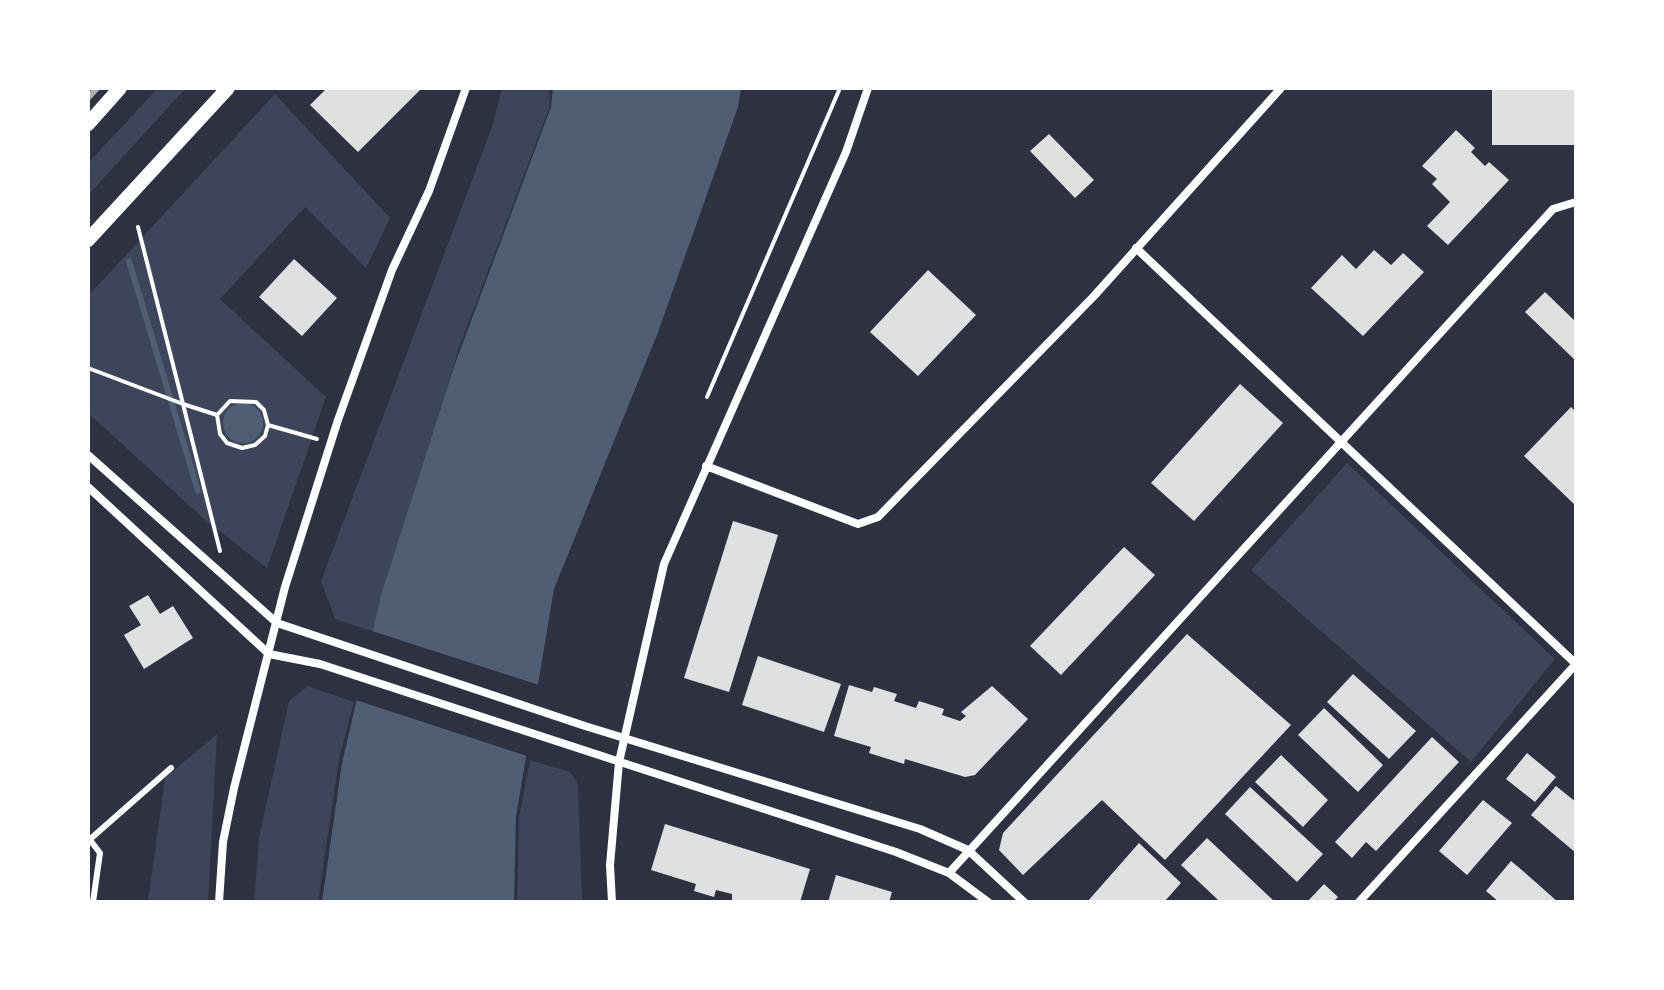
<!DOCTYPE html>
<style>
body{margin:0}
#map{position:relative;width:1664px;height:990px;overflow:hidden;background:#2d3142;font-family:Inter,sans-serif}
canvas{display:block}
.frame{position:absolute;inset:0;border:90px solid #fff;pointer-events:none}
</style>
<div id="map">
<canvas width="1664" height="990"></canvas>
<div class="frame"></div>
</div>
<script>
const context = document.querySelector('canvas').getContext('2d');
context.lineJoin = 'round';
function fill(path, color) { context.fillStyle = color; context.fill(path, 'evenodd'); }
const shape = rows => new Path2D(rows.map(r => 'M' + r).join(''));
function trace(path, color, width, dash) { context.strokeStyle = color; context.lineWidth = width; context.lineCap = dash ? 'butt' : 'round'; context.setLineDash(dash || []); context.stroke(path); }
fill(shape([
 [158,88,186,88,88,195,88,163],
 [502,88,549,88,550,106,458,351,377,633,335,619,321,581,492,127],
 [275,94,390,218,366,268,305,207,220,299,326,397,267,568,205,520,88,413,88,296],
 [1347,463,1555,659,1471,762,1251,570],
 [308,686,354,702,339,759,318,902,254,902,259,838,289,701],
 [217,734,208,902,148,902,165,778],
 [530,760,570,772,578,784,582,902,517,902,519,817]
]), '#3c4559');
fill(shape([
 [553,88,741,88,738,107,657,335,554,589,516,817,514,902,322,902,342,763,381,595,455,364,551,107],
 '223 423a20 20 0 1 1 40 0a20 20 0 1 1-40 0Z'
]), '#4f5d75');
fill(shape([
 [369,630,542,686,530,757,353,699]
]), '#2d3142');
trace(shape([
 [129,261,198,491]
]), '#4f5d75', 6);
fill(shape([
 [327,88,422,88,358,152,310,105],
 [1492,88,1576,88,1576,145,1492,145],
 [1456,130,1475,148,1471,152,1485,166,1489,162,1509,180,1448,245,1427,226,1450,202,1432,184,1437,179,1422,166],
 [1049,134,1094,180,1075,198,1030,151],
 [1374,250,1391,265,1403,253,1424,272,1363,336,1311,288,1342,255,1356,269],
 [294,259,337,298,302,336,259,297],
 [928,270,976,315,918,376,870,332],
 [1545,292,1576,322,1576,361,1525,312],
 [1240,384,1283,423,1194,521,1151,483],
 [1571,407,1576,412,1576,506,1524,456],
 [733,521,778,535,729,692,684,678],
 [1124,547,1155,575,1061,675,1030,646],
 [148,595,160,614,173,606,193,638,144,669,124,635,141,625,129,606],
 [1187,634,1291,725,1165,860,1102,800,1023,875,999,850,1003,833],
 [758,656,841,684,824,732,742,705],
 [1353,674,1416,731,1389,759,1327,702],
 [849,685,872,692,874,687,897,694,894,701,916,708,919,701,944,709,942,715,960,721,966,716,961,712,992,686,1028,719,975,775,965,777,905,759,904,764,869,753,871,747,834,736],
 [1324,708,1383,765,1358,792,1298,735],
 [1432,737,1459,762,1376,851,1366,842,1352,858,1335,842],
 [1527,753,1556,777,1535,802,1506,779],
 [1281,755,1328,800,1303,827,1255,782],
 [1556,786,1576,802,1576,853,1531,815],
 [1250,787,1323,854,1297,882,1225,814],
 [1483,800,1512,823,1467,875,1439,851],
 [665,824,810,869,800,902,732,902,732,894,716,890,714,897,694,891,696,884,651,870],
 [1207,838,1275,902,1220,902,1215,897,1181,865],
 [1139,843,1181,883,1164,902,1087,902],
 [1511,861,1523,871,1558,902,1499,902,1486,891],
 [836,875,892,892,889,902,828,902],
 [1324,884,1338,897,1333,902,1307,902]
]), '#e0e0e3');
trace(shape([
 [138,227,183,404,217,415,230,401,256,402,264,410,268,425,317,439],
 [88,368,183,404,220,551],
 [707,397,840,88],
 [217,415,220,434,227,443,242,448,255,445,265,436,268,425]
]), '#fff', 4);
trace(shape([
 [90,840,100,853,93,902],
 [88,841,171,768]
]), '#fff', 6);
trace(shape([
 [1136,248,1576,664],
 [88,455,277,623,585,726,920,829,968,850,1024,902],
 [706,466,858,524,878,517,1094,296,1281,88],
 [88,487,269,654],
 [269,654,320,664,896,852,949,873,988,902],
 [949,873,1553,209,1576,202],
 [219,902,223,842,234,788,285,587,338,420,392,270,429,191,466,88],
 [612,902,610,865,619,762,664,564,846,152,868,88],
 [1359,902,1576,664]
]), '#fff', 8);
trace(shape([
 [88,124,120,88],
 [88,240,228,88]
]), '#fff', 14);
trace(shape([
 [88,98,97,88]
]), '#abadb3', 6);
</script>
